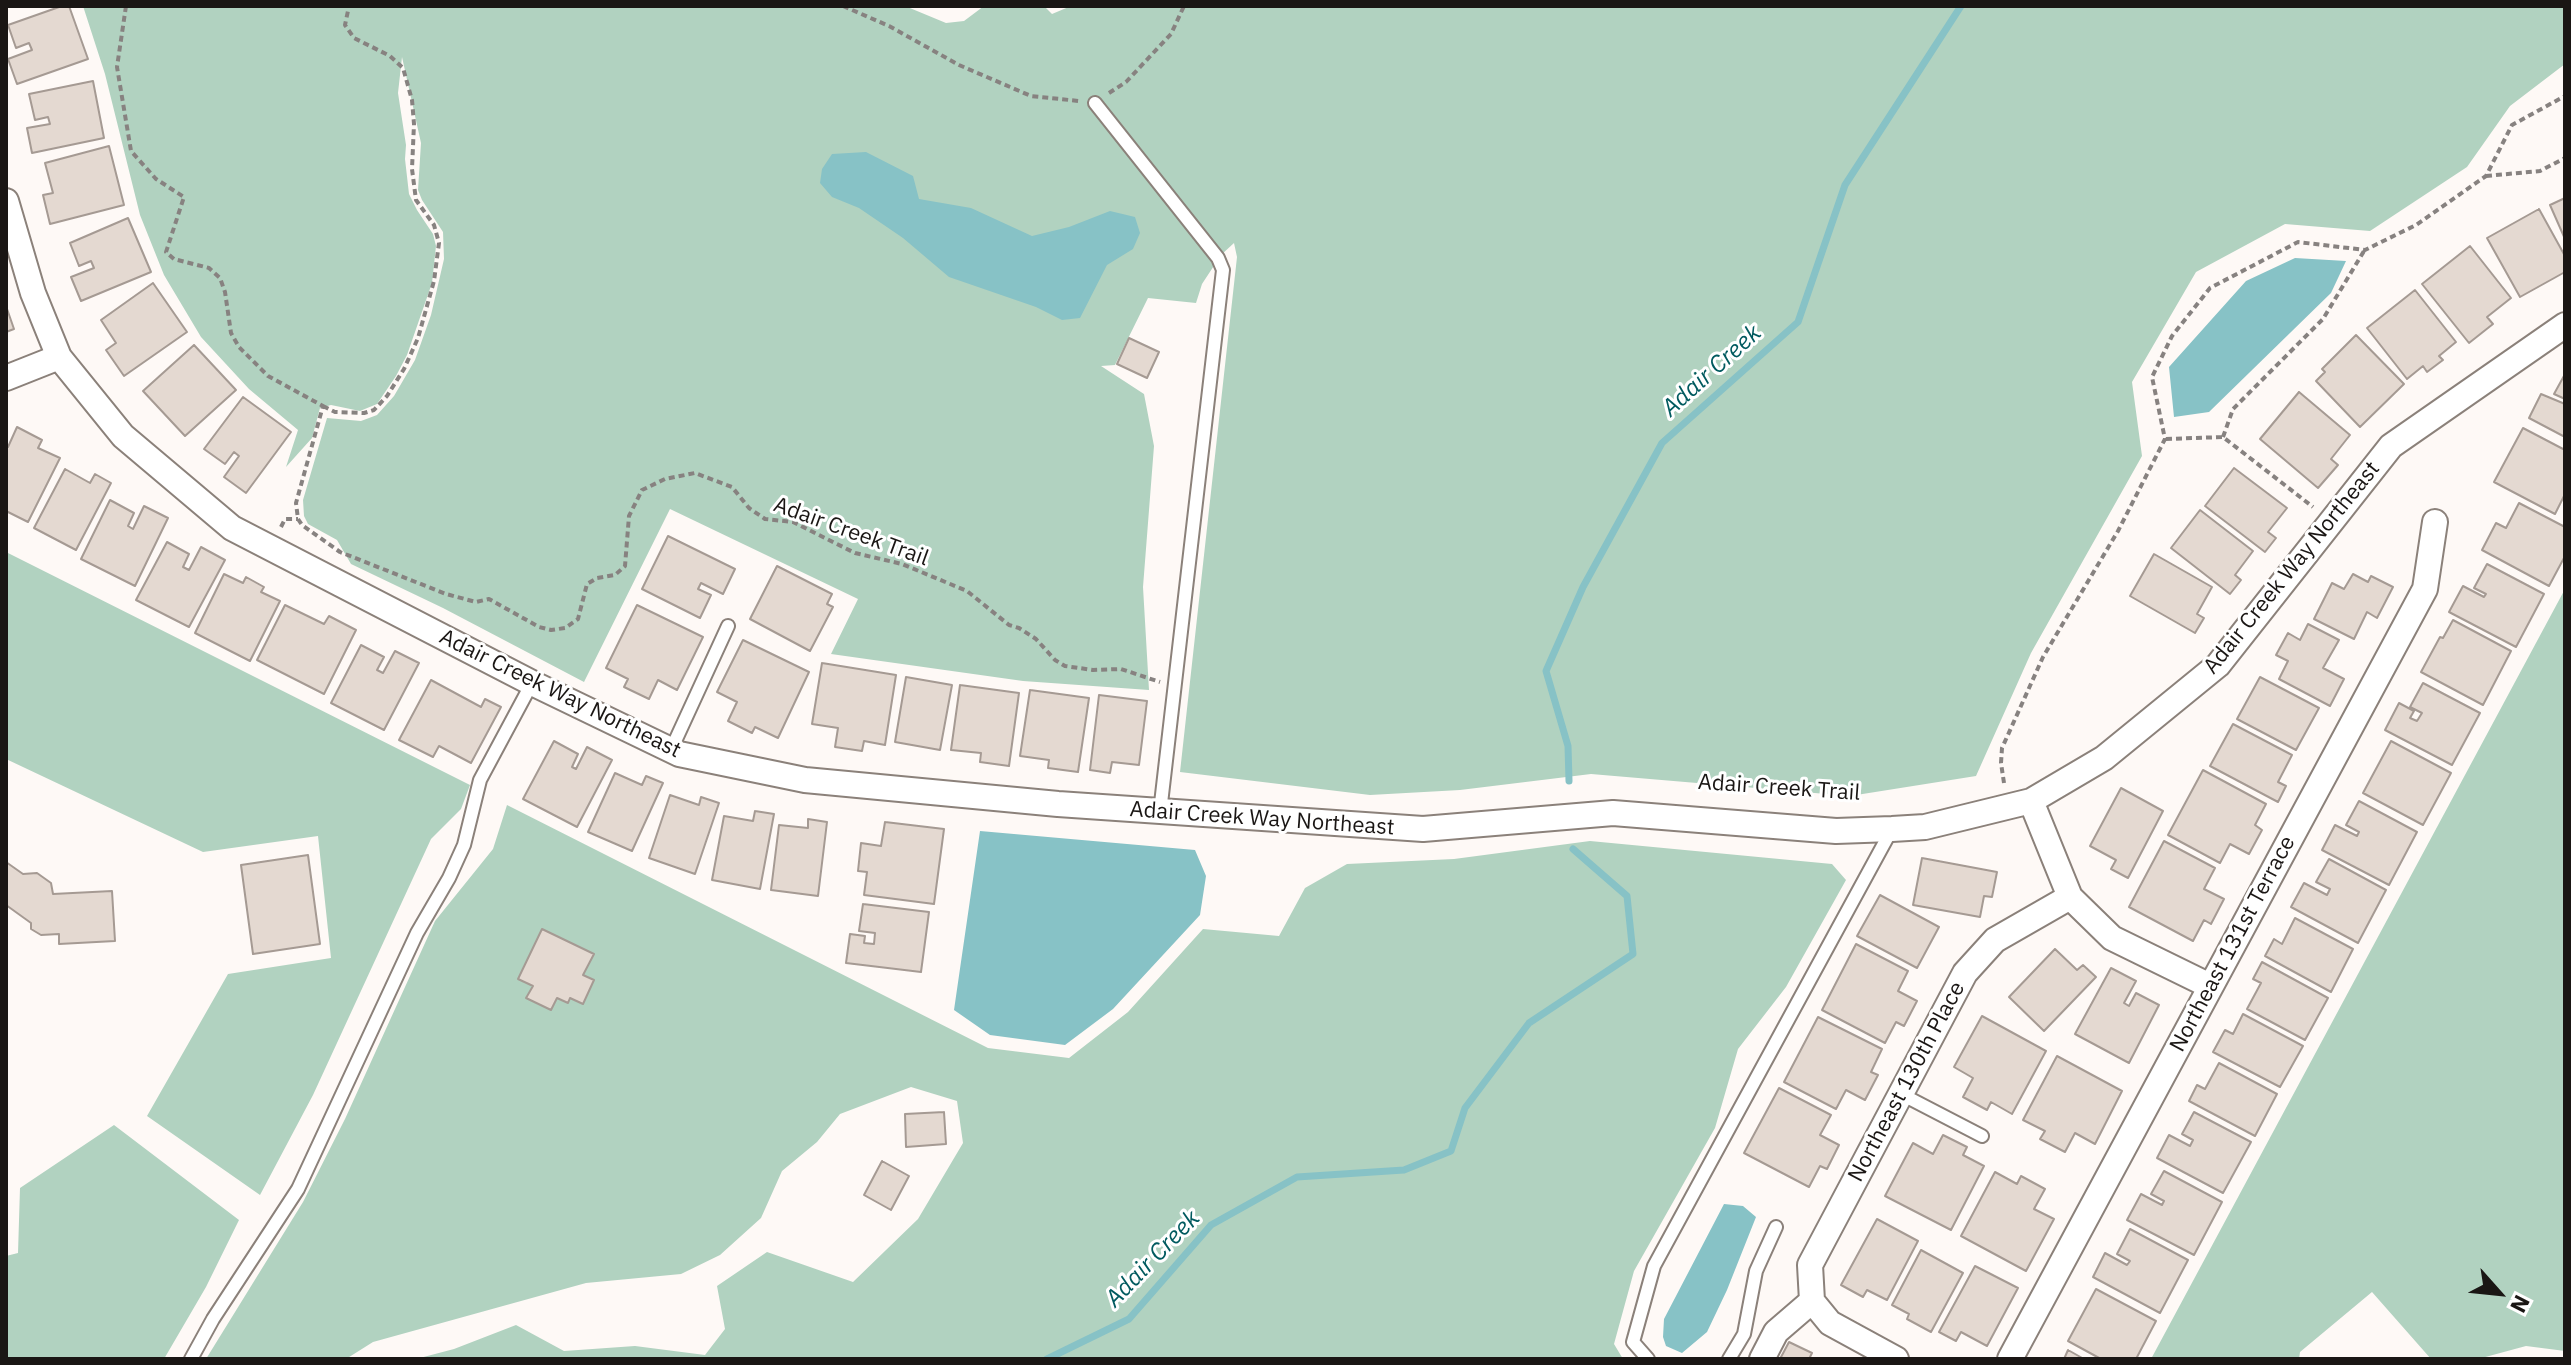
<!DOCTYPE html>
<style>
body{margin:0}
#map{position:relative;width:2571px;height:1365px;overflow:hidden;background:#fef9f6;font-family:"IBM Plex Sans",sans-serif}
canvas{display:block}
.frame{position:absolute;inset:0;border:8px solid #1a1614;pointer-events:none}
.north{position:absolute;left:2459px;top:1253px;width:80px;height:80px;-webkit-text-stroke:6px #fff;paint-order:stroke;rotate:117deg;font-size:22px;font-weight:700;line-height:32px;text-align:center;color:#1a1614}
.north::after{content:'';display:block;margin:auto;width:28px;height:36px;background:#1a1614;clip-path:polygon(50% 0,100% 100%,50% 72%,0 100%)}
</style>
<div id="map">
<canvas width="2571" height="1365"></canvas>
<div class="frame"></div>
<div class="north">N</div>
</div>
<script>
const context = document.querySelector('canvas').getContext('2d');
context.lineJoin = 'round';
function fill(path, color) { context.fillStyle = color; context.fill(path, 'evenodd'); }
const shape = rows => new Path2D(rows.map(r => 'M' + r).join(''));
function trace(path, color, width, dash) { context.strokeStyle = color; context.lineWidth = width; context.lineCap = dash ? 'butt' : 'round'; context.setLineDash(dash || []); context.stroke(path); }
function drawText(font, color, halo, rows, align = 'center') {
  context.font = font + ' "IBM Plex Sans",sans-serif'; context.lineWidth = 6; context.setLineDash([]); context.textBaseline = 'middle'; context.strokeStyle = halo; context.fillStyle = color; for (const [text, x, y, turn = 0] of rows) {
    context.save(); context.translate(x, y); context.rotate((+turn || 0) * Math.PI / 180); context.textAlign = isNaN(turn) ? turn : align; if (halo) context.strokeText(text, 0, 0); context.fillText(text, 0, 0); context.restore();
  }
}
fill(shape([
 [83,6,905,6,946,23,964,21,984,6,1044,6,1052,14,1071,6,2565,6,2565,64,2510,106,2467,167,2370,231,2285,224,2196,272,2132,382,2142,456,2031,653,1976,776,1850,796,1591,774,1460,790,1370,795,1180,772,1237,257,1234,243,1221,255,1202,284,1196,303,1148,298,1115,365,1101,366,1144,394,1154,446,1143,587,1149,690,1023,681,831,654,858,599,670,509,584,682,443,608,351,564,337,540,308,524,304,516,303,500,327,418,361,421,377,415,394,396,415,360,431,315,444,259,443,232,422,200,418,190,421,143,402,57,398,93,406,145,405,159,409,194,417,210,433,234,436,246,432,283,407,355,396,376,377,404,360,411,331,405,320,408,312,438,286,467,298,430,249,389,201,337,164,275,140,215,105,74],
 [6,552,470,785,461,809,431,839,313,1095,260,1195,147,1116,228,974,331,958,318,836,203,852,6,759],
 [2565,589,2565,1351,2526,1346,2478,1359,2431,1359,2372,1292,2300,1352,2299,1359,2151,1359],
 [507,805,988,1048,1069,1058,1128,1012,1203,929,1279,936,1305,888,1347,864,1454,859,1590,841,1832,864,1846,880,1786,987,1738,1049,1715,1128,1634,1271,1614,1344,1623,1359,416,1359,454,1349,516,1325,564,1351,635,1346,705,1355,725,1329,717,1286,767,1252,853,1282,918,1219,963,1143,957,1101,911,1087,840,1114,817,1142,782,1171,761,1218,720,1255,681,1274,586,1283,373,1342,346,1359,206,1359,303,1202,345,1119,435,921,493,849],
 [114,1125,239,1220,206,1287,164,1359,6,1359,6,1256,18,1253,20,1188]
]), '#b1d2c0');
fill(shape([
 [866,152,913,176,919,199,971,208,1032,236,1069,227,1110,211,1135,217,1140,233,1133,249,1107,265,1080,318,1062,320,1036,307,949,277,903,238,859,208,832,197,820,183,822,169,832,154],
 [2295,258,2346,261,2331,293,2209,412,2174,417,2169,367,2246,281],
 [980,831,1195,850,1206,876,1200,915,1113,1009,1065,1045,990,1035,954,1010],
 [1724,1204,1743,1206,1756,1217,1727,1290,1707,1332,1682,1353,1666,1346,1663,1337,1664,1319]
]), '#87c2c6');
trace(shape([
 [1569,781,1568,746,1546,671,1583,587,1662,443,1798,322,1845,185,1961,6],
 [1047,1359,1129,1319,1211,1225,1297,1177,1404,1170,1451,1151,1465,1108,1529,1023,1633,954,1627,896,1573,849]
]), '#87c2c6', 7);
const building = shape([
 [62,6,69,6,88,59,17,84,8,59,32,50,29,43,16,48,8,25,62,6],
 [93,81,104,138,32,153,27,128,50,124,48,117,35,120,29,94,93,81],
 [109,146,124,205,50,224,43,195,53,193,45,163,109,146],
 [2565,198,2565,239,2550,205,2565,198],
 [2539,209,2565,256,2565,272,2520,297,2487,238,2539,209],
 [128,218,151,272,81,301,71,277,94,268,91,261,79,266,70,243,128,218],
 [2470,246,2511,298,2487,317,2493,324,2469,343,2422,284,2470,246],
 [153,283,187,332,124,376,106,350,116,343,101,320,153,283],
 [2415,290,2456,342,2439,356,2443,360,2427,372,2423,366,2407,379,2367,328,2415,290],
 [6,306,14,329,6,332,6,306],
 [2356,335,2404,384,2360,427,2316,381,2325,372,2322,369,2356,335],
 [1129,338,1159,352,1147,378,1117,364,1129,338],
 [194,345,236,390,185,436,143,391,194,345],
 [2565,374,2565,399,2554,394,2565,374],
 [2299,392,2350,435,2331,459,2338,465,2318,488,2260,439,2299,392],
 [2541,394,2565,404,2565,437,2529,418,2541,394],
 [243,397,291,432,246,493,224,477,239,456,234,452,225,464,204,449,243,397],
 [17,427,42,440,38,448,60,458,28,522,6,511,6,446,8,447,17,427],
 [2523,428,2565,450,2565,494,2555,514,2494,482,2523,428],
 [2234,468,2287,508,2268,532,2276,538,2265,552,2205,506,2234,468],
 [65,469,90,483,95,474,111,483,76,550,34,528,65,469],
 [110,500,134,513,128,526,133,529,144,506,168,518,135,586,81,559,110,500],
 [2519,503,2565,527,2565,556,2549,586,2482,550,2496,523,2506,528,2519,503],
 [2200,510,2253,551,2235,575,2241,580,2230,594,2171,548,2200,510],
 [668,536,735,569,723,594,701,583,698,589,711,595,700,618,642,589,668,536],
 [167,542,189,554,183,567,189,570,201,547,225,560,189,627,136,600,167,542],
 [2154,554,2212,587,2197,614,2204,618,2195,633,2130,596,2154,554],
 [2487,564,2544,594,2516,647,2449,612,2463,586,2484,597,2486,594,2474,588,2487,564],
 [777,566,832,594,827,604,833,607,810,651,750,619,777,566],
 [224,574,243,583,246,577,264,587,261,592,280,601,250,661,195,633,224,574],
 [2353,574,2368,582,2371,576,2393,587,2377,618,2367,612,2354,639,2314,619,2332,583,2344,589,2353,574],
 [285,605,324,624,329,616,356,630,324,694,257,660,285,605],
 [637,605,703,637,677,690,658,680,649,699,624,687,628,679,606,668,637,605],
 [2453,620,2511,651,2483,705,2421,672,2440,637,2443,638,2453,620],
 [2308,624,2339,640,2323,668,2344,679,2330,706,2279,679,2288,661,2276,655,2288,633,2300,640,2308,624],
 [743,640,809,672,778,738,755,727,752,733,728,721,737,702,717,692,743,640],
 [361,645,384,657,377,670,383,673,395,651,419,663,384,730,331,703,361,645],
 [822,663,896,675,885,745,864,741,862,751,835,747,838,728,812,724,822,663],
 [906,677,952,685,940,750,895,742,906,677],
 [2260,677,2319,708,2296,750,2237,719,2260,677],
 [431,680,481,707,485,699,501,707,471,763,439,746,433,757,399,740,431,680],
 [2423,683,2480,713,2452,765,2385,730,2399,703,2414,711,2410,718,2417,721,2422,713,2410,707,2423,683],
 [960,685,1019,693,1009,766,980,762,981,753,951,750,960,685],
 [1030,690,1089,698,1078,772,1048,768,1049,760,1020,756,1030,690],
 [1099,695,1147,701,1139,765,1112,762,1110,773,1090,770,1099,695],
 [2233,724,2292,755,2278,782,2286,786,2278,802,2210,766,2233,724],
 [554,741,578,754,572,767,576,769,587,747,612,760,577,827,523,799,554,741],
 [2391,741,2451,773,2423,825,2363,793,2391,741],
 [2203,770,2266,804,2255,825,2262,830,2249,854,2230,844,2220,863,2168,835,2203,770],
 [615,773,642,785,646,776,663,783,632,851,588,832,615,773],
 [2121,788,2163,811,2128,878,2111,869,2116,860,2090,846,2121,788],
 [670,795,699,805,701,797,719,803,695,874,649,858,670,795],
 [2359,801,2417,832,2389,885,2322,850,2335,825,2357,836,2359,832,2346,825,2359,801],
 [755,811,774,814,760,889,712,880,724,816,753,821,755,811],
 [808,819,827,822,818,896,771,890,779,825,808,828,808,819],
 [885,822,944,829,934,904,864,895,867,872,858,871,861,843,881,846,885,822],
 [2164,841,2215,868,2204,889,2224,899,2211,924,2204,920,2193,941,2129,907,2164,841],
 [308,855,320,944,253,954,241,865,308,855],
 [1922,858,1997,872,1992,897,1984,896,1980,917,1913,905,1922,858],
 [2329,859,2386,890,2358,943,2291,907,2304,883,2327,895,2330,889,2316,882,2329,859],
 [6,862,23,874,37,873,51,883,53,894,112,891,115,941,59,944,59,934,41,935,31,929,31,923,6,905,6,862],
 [1880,895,1939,927,1917,968,1857,936,1880,895],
 [863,904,929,912,921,972,846,963,850,934,865,936,864,943,874,944,875,933,859,931,863,904],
 [2295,918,2353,949,2331,992,2265,956,2274,939,2282,944,2295,918],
 [542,929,594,954,583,975,594,980,583,1004,570,998,568,1003,557,998,551,1010,526,998,533,986,518,979,542,929],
 [1856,944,1908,971,1898,991,1917,1001,1904,1026,1896,1022,1885,1043,1822,1010,1856,944],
 [2055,949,2077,970,2083,965,2096,977,2044,1031,2009,997,2055,949],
 [2262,962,2328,998,2305,1040,2247,1009,2261,983,2253,979,2262,962],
 [2111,968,2136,981,2124,1003,2129,1006,2136,993,2159,1005,2129,1063,2075,1034,2111,968],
 [2243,1014,2303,1046,2280,1087,2213,1052,2225,1030,2233,1034,2243,1014],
 [1982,1016,2046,1051,2012,1114,1991,1102,1987,1110,1963,1097,1973,1078,1954,1067,1982,1016],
 [1818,1017,1882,1049,1871,1072,1878,1075,1865,1100,1846,1090,1836,1109,1784,1082,1818,1017],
 [2057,1056,2122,1091,2095,1144,2075,1133,2065,1152,2040,1139,2045,1131,2023,1120,2057,1056],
 [2219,1063,2277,1094,2255,1136,2189,1101,2197,1085,2205,1089,2219,1063],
 [1779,1088,1831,1115,1820,1135,1839,1145,1827,1169,1820,1166,1809,1187,1744,1153,1779,1088],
 [944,1112,946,1144,906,1147,905,1114,944,1112],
 [2194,1112,2251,1142,2223,1193,2157,1158,2169,1135,2190,1146,2193,1140,2182,1134,2194,1112],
 [1943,1135,1967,1147,1963,1155,1984,1166,1951,1230,1885,1196,1913,1143,1933,1154,1943,1135],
 [882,1161,909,1176,891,1210,864,1195,882,1161],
 [2164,1171,2222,1202,2194,1255,2127,1220,2141,1194,2162,1205,2164,1201,2151,1194,2164,1171],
 [1995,1172,2017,1184,2021,1176,2045,1189,2034,1209,2054,1219,2026,1271,1961,1236,1995,1172],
 [1877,1219,1918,1241,1887,1300,1867,1290,1863,1297,1841,1285,1877,1219],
 [2130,1229,2188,1260,2160,1313,2093,1277,2105,1253,2127,1265,2130,1261,2117,1254,2130,1229],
 [1921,1250,1963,1273,1931,1332,1907,1319,1909,1314,1892,1305,1921,1250],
 [1975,1266,2018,1288,1987,1346,1961,1332,1956,1341,1939,1332,1975,1266],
 [2096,1289,2156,1321,2136,1359,2101,1359,2068,1341,2096,1289],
 [1789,1342,1812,1353,1809,1359,1780,1359,1789,1342],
 [2068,1350,2084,1359,2064,1359,2068,1350]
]);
fill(building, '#e4d9d1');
trace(building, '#a59a93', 2);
const lane = shape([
 [1095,103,1218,258,1223,270,1160,812],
 [671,750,728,626],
 [1901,1094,1982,1136],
 [191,1359,213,1319,298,1189,417,933,449,878,464,845,480,780,532,683],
 [1648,1359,1633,1342,1654,1266,1892,829],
 [1729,1359,1744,1334,1756,1271,1776,1227]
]);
const street = shape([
 [6,201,33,293,59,357,123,436,232,528,532,683,679,754,805,780,1058,804,1423,829,1613,813,1836,831,1892,829,1925,827,2031,801,2104,758,2218,665,2391,446,2565,325],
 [6,378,59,357],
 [2031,801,2070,897,2112,938,2210,986],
 [1762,1359,1776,1332,1812,1301],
 [1896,1359,1830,1323,1812,1301,1810,1265,1965,973,1995,940,2070,897],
 [2010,1359,2425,589,2435,522]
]);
trace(lane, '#8b817a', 16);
trace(street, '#8b817a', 28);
trace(shape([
 [126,6,117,67,131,151,156,179,184,197,166,252,174,259,209,268,220,278,225,292,231,333,239,347,268,376,323,406,296,503,298,519,302,525,340,552,446,594,476,602,489,599,539,627,551,630,565,628,578,619,587,584,597,578,615,575,625,566,629,516,642,490,665,479,695,473,732,487,749,508,765,519,793,522,855,553,902,564,967,591,1009,625,1019,628,1036,639,1055,660,1065,666,1093,670,1121,669,1160,682],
 [843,6,889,26,959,65,1031,96,1079,101],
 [1109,93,1126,82,1171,34,1184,6],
 [2486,176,2540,171,2565,158],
 [323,406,335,412,364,413,374,410,387,396,404,369,418,338,434,281,439,243,434,225,416,200,412,169,414,124,412,100,403,68,390,56,354,38,345,25,349,6],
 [2223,437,2233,409,2323,319,2364,251],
 [2166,439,2223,437,2313,507],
 [281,527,285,519,298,519],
 [2004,783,2001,763,2002,748,2043,657,2118,531,2165,439,2152,377,2172,336,2210,288,2298,242,2365,250,2416,225,2486,176,2512,125,2565,96]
]), '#878280', 4, [6, 4]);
trace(lane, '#fff', 12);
trace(street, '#fff', 24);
drawText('22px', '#1a1614', '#fff', [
 ["Adair Creek Trail",851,532,20],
 ["Adair Creek Way Northeast",2292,568,-51],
 ["Adair Creek Way Northeast",560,694,26],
 ["Adair Creek Trail",1779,788,4],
 ["Adair Creek Way Northeast",1262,819,4],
 ["Northeast 131st Terrace",2233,944,-62],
 ["Northeast 130th Place",1907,1082,-62]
]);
drawText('italic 24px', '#005a5f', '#fff', [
 ["Adair Creek",1712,371,-42],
 ["Adair Creek",1153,1259,-46]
]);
</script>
